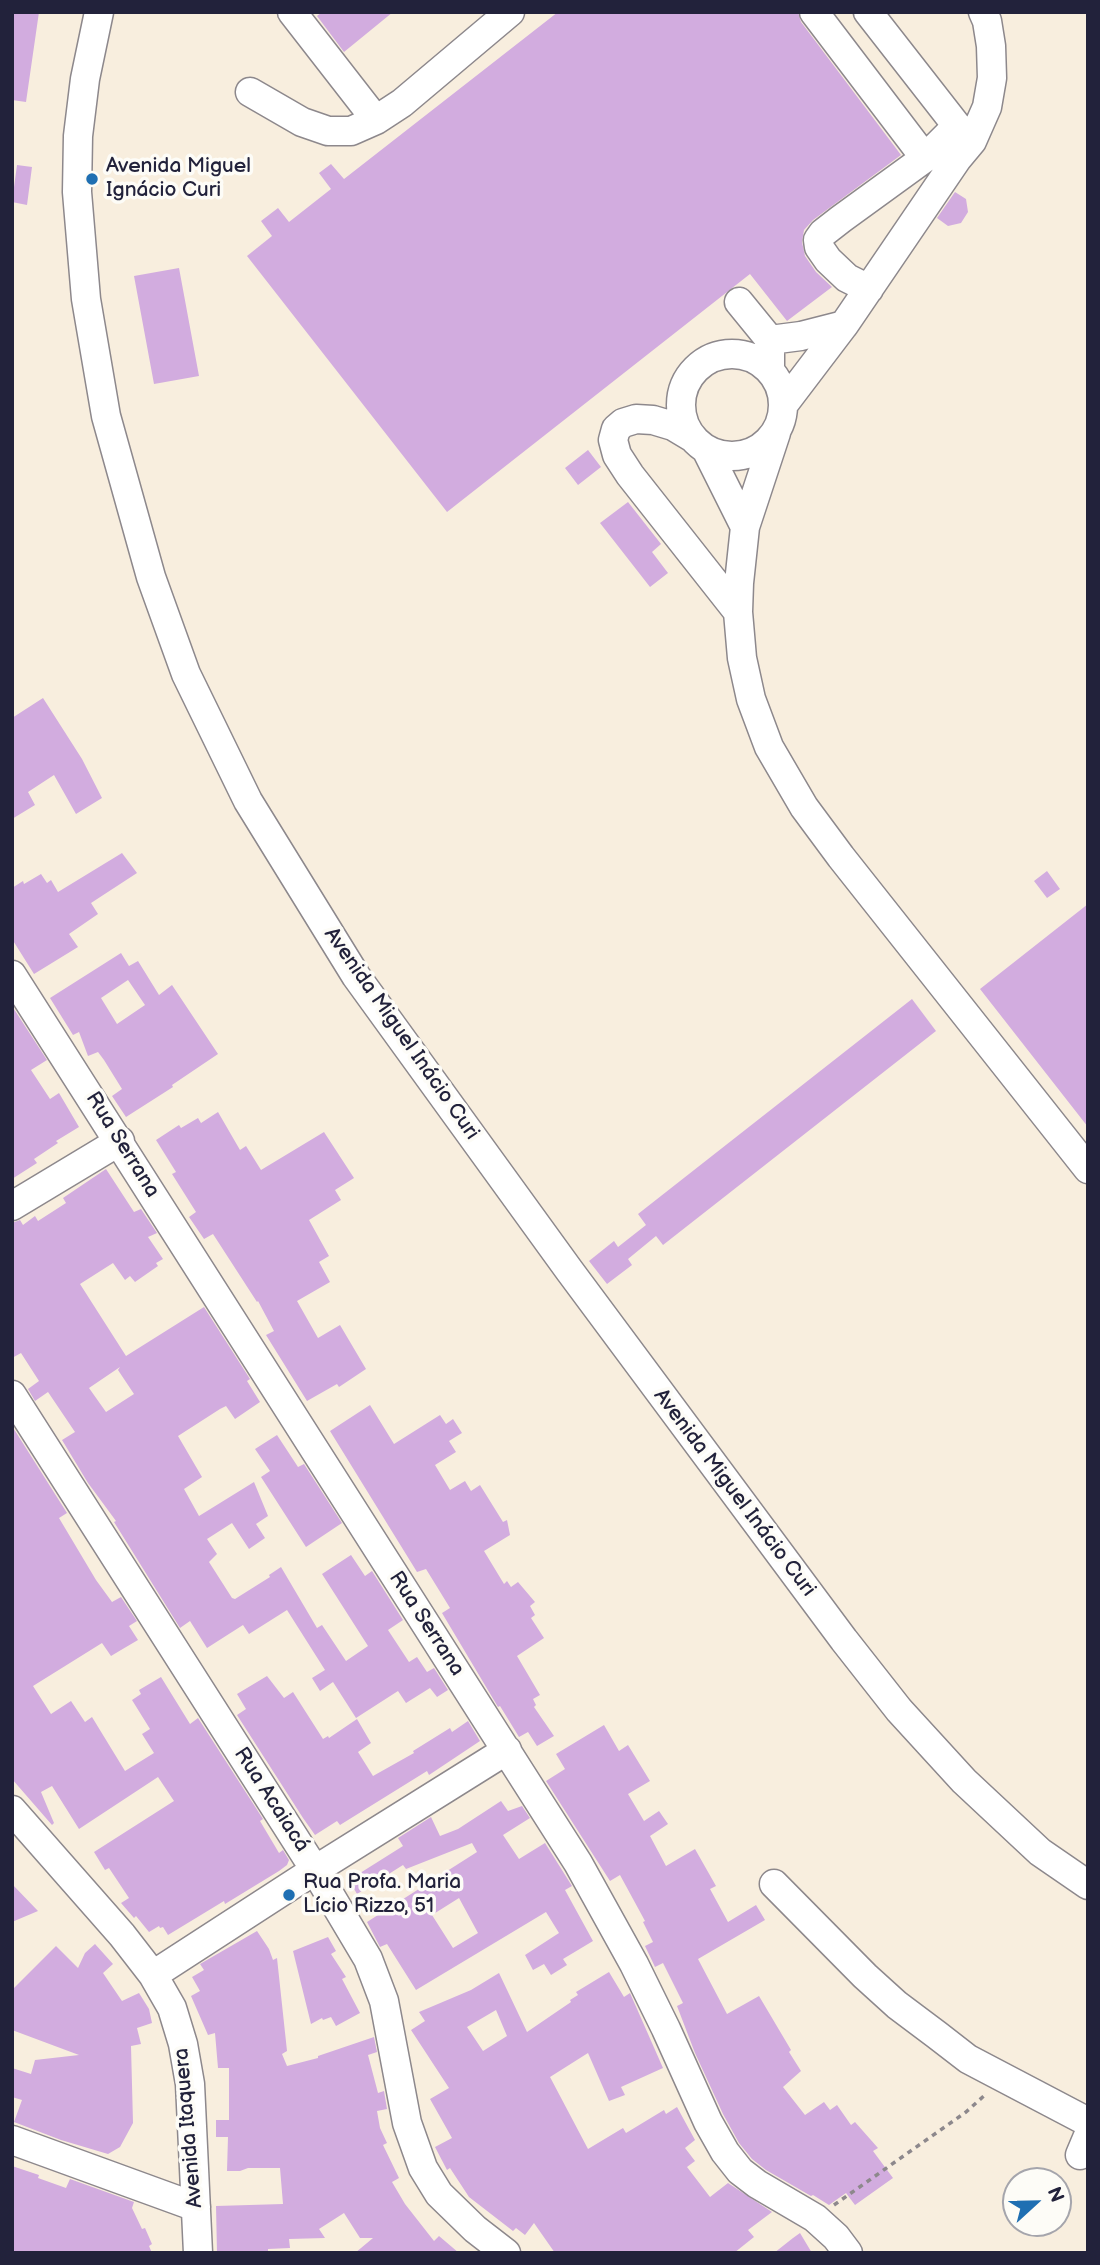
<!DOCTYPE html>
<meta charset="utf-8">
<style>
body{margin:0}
#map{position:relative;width:1100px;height:2265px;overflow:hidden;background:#f8eede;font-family:"Balsamiq Sans",sans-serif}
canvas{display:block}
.frame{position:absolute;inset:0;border:14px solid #22223b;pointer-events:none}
.north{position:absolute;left:1002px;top:2167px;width:70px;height:70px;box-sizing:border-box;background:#fdfcf7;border:2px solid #a5a5ac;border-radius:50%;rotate:68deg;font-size:19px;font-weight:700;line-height:28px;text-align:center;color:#22223b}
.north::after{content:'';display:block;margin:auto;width:24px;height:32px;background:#1f6fb2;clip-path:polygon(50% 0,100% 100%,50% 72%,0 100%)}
</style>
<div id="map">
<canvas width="1100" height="2265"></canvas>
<div class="frame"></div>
<div class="north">N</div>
</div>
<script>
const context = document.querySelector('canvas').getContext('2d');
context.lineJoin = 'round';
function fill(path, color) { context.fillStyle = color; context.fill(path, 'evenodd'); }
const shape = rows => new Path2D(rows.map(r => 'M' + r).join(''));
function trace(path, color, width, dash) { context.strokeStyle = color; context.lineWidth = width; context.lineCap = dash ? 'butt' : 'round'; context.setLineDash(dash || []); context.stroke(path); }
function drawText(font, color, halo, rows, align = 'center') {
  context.font = font + ' "Balsamiq Sans",sans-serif'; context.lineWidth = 7; context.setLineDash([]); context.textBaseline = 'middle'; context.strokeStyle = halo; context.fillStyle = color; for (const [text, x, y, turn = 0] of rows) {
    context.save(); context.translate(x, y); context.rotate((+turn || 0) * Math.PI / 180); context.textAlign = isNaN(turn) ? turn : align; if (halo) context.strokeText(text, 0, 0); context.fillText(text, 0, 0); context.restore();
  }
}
fill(shape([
 [12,12,39,12,26,102,12,100],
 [322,12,393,12,344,52,317,16],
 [558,12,798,12,801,22,901,155,813,220,804,230,802,242,805,256,816,272,832,287,787,321,750,274,447,512,247,256,272,236,261,221,278,208,289,222,331,189,319,173,331,164,344,179],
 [17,165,32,167,27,205,12,202],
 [955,192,966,199,968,212,961,223,948,226,937,218],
 [179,268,199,376,154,384,134,276],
 [588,450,601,467,578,485,565,468],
 [628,502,661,544,652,552,668,573,650,587,600,523],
 [43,698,82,759,102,798,76,814,54,775,28,792,35,805,12,819,12,718],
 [122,853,137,873,91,903,98,914,69,934,78,947,34,974,12,939,12,888,23,881,24,884,41,874,47,883,51,880,58,892],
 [1047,871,1060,889,1047,898,1034,881],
 [1088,904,1088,1127,980,989],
 [121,953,129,966,138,961,159,995,172,985,218,1054,172,1085,173,1087,126,1117,112,1096,122,1089,104,1060,98,1052,88,1056,79,1032,73,1035,50,998],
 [128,980,145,1005,117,1024,101,998],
 [912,999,936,1031,663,1245,656,1236,628,1259,632,1265,607,1284,589,1261,614,1241,618,1247,646,1225,638,1214],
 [12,1006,47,1060,31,1070,50,1099,59,1093,79,1127,56,1141,58,1143,34,1159,37,1163,12,1179],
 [218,1112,240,1150,246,1146,261,1170,324,1132,354,1178,335,1190,341,1200,309,1220,329,1256,319,1262,330,1282,297,1301,318,1338,340,1325,366,1369,339,1387,337,1384,307,1401,266,1335,274,1331,258,1301,257,1302,213,1234,204,1239,189,1217,196,1212,172,1174,176,1172,156,1140,179,1125,181,1128,198,1118,201,1123],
 [106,1169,134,1212,141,1209,157,1233,148,1237,163,1259,156,1263,158,1266,135,1282,130,1276,125,1280,113,1263,80,1284,126,1356,204,1307,250,1379,247,1381,260,1402,235,1419,226,1406,220,1409,178,1436,202,1477,184,1489,199,1516,254,1482,268,1516,256,1524,265,1538,249,1549,232,1523,207,1539,217,1554,209,1562,232,1598,235,1599,270,1577,269,1575,281,1567,317,1628,322,1625,346,1661,368,1646,322,1574,351,1555,365,1576,372,1571,403,1620,388,1630,409,1662,417,1657,427,1672,434,1668,448,1690,437,1697,430,1688,406,1703,398,1691,356,1718,333,1682,320,1691,312,1678,325,1670,287,1610,249,1634,243,1625,207,1648,190,1621,180,1628,114,1522,116,1521,88,1483,62,1440,75,1432,48,1392,35,1401,28,1389,39,1381,21,1353,12,1358,12,1223,20,1220,23,1225,35,1216,38,1221,66,1203,63,1198],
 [120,1367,118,1370,134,1394,106,1412,89,1388],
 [370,1405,394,1444,440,1415,446,1424,453,1419,462,1433,449,1441,456,1452,435,1465,450,1490,465,1481,471,1491,480,1485,503,1522,507,1520,510,1535,484,1551,504,1584,507,1581,511,1587,518,1582,535,1602,530,1606,535,1615,531,1618,544,1638,517,1656,540,1695,533,1699,536,1705,534,1707,554,1736,537,1746,528,1732,519,1737,500,1706,498,1707,442,1613,450,1608,426,1569,417,1572,330,1431],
 [12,1426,67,1513,59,1518,96,1580,112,1602,121,1597,137,1621,129,1626,138,1640,121,1650,111,1656,102,1643,33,1686,51,1714,71,1701,85,1722,92,1717,125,1771,154,1753,142,1734,150,1729,132,1700,141,1694,139,1690,161,1677,190,1724,198,1718,263,1819,260,1821,279,1853,283,1850,289,1860,287,1865,279,1871,225,1904,224,1901,168,1935,163,1927,160,1928,159,1926,149,1932,136,1916,134,1918,121,1903,129,1898,109,1868,105,1870,94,1852,174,1801,158,1777,79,1829,52,1786,41,1792,54,1823,52,1825,12,1779],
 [277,1435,298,1467,304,1464,342,1523,306,1547,261,1477,270,1471,255,1449],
 [267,1676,284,1698,293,1692,323,1739,328,1736,329,1738,357,1719,371,1743,358,1752,373,1776,414,1753,413,1751,450,1728,452,1732,468,1721,480,1741,429,1775,427,1771,340,1825,337,1821,315,1835,303,1818,237,1715,246,1709,237,1694],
 [604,1725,619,1751,628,1745,650,1781,628,1794,644,1821,659,1811,668,1824,650,1836,666,1866,695,1849,716,1886,710,1889,728,1922,756,1905,765,1920,698,1959,727,2014,759,1996,791,2050,789,2052,801,2071,783,2087,805,2115,824,2102,830,2110,837,2105,851,2125,855,2122,878,2148,873,2151,893,2178,855,2205,846,2193,829,2205,813,2195,811,2196,766,2170,752,2159,739,2143,723,2114,695,2053,677,2006,683,2003,663,1963,655,1967,645,1946,653,1942,643,1922,645,1921,620,1875,610,1881,546,1781,565,1769,556,1754],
 [501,1801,508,1811,522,1806,530,1818,503,1835,519,1859,545,1843,572,1886,565,1890,593,1941,563,1959,567,1965,551,1975,544,1964,533,1970,525,1955,559,1933,546,1912,416,1990,387,1944,380,1947,367,1922,477,1852,472,1843,406,1869,403,1865,357,1894,349,1880,403,1846,398,1838,431,1817,440,1836,458,1829],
 [459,1898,478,1933,453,1948,432,1915],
 [12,1884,38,1911,12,1922],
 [257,1931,269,1949,273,1960,277,1958,287,2051,282,2054,287,2066,318,2058,318,2056,374,2037,377,2052,368,2055,378,2093,384,2091,387,2109,377,2111,380,2128,387,2143,383,2145,399,2178,392,2182,405,2204,434,2241,439,2236,459,2253,355,2253,373,2238,360,2238,344,2213,319,2229,325,2238,289,2239,290,2248,268,2249,268,2253,217,2253,216,2206,283,2204,280,2168,248,2168,240,2171,227,2171,228,2137,216,2137,216,2120,229,2120,229,2068,218,2068,215,2033,208,2035,191,1996,200,1991,192,1977,204,1970,200,1964],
 [328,1937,336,1951,331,1954,346,1977,342,1979,360,2013,336,2026,331,2017,323,2020,322,2018,311,2024,293,1951],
 [95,1944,113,1964,103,1973,122,2001,139,1993,149,2009,152,2023,137,2028,141,2044,131,2046,133,2123,120,2147,108,2154,61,2140,14,2122,22,2100,12,2097,12,2068,31,2074,35,2060,79,2055,12,2030,12,1990,56,1946,78,1968,85,1953],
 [609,1972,624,1997,630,1993,663,2068,621,2087,625,2095,609,2101,588,2053,550,2077,588,2149,623,2128,626,2133,664,2110,666,2114,677,2107,695,2140,685,2148,695,2161,687,2167,710,2197,728,2183,772,2212,748,2230,754,2237,734,2253,555,2253,534,2223,525,2235,516,2228,513,2231,469,2197,450,2168,447,2170,435,2147,452,2138,430,2099,449,2088,411,2030,425,2021,419,2012,471,1990,499,1973,527,2032,571,2002,570,2000,578,1995,576,1992],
 [496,2010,507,2036,483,2051,467,2027],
 [12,2166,39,2175,38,2178,66,2188,70,2179,134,2202,132,2208,142,2229,145,2228,152,2244,149,2246,152,2253,12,2253],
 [800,2233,812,2253,774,2253,793,2238]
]), '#d2acdf');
const minor = shape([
 [99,12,85,79,78,136,77,192,86,299,106,416,151,577,186,674,248,801,356,976,569,1270,844,1640,899,1710,964,1781,1040,1852,1088,1885],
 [292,12,376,120],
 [814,12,925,158],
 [868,12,957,126,972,141,987,107,992,78,991,46,987,21,983,12],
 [250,92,302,122,328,131,351,131,376,120,402,103,510,12],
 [869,289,847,278,828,260,819,247,818,240,823,233,841,219,925,158,957,126],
 [739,302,770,340,770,369],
 [770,340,801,336,844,325],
 '681 405a51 51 0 1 1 102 0a51 51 0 1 1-102 0Z',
 [784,404,844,325,957,159,972,141],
 [776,433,745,527,739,583,738,612,742,658,751,699,769,747,804,807,841,857,1088,1169],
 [693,438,673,426,653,420,636,419,623,423,616,429,613,440,617,455,630,475,738,612],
 [706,449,745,527],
 [12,975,578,1863,634,1964,666,2029,708,2122,725,2152,740,2171,757,2184,815,2218,836,2237,848,2253],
 [12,1206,120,1141],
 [12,1395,315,1870,368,1959,384,2001,407,2123,423,2168,439,2194,475,2229,506,2253],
 [12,1810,122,1935,153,1975,172,2008,183,2044,190,2084,198,2253],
 [774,1884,865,1976,897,2005,937,2035,968,2059,1088,2122],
 [153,1975,315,1870,507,1750],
 [12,2140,196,2207],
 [1080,2155,1088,2136]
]);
trace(minor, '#8d888c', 31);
trace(shape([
 [834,2205,966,2112,986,2094]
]), '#8d888c', 3.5, [5, 5]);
trace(minor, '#fff', 28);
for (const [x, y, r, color] of [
 [92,179,7,"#1f6fb2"],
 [289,1895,7,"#1f6fb2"]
]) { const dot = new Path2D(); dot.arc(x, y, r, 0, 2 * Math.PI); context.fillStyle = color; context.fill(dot); trace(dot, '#fdfcf7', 2.5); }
drawText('21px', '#22223b', '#fdfcf7', [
 ["Avenida Miguel",106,167],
 ["Ignácio Curi",106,191],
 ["Rua Profa. Maria",303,1883],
 ["Lício Rizzo, 51",303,1907]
], 'left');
drawText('21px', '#22223b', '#fdfcf7', [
 ["Avenida Miguel Inácio Curi",401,1034,55],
 ["Rua Serrana",122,1145,58],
 ["Avenida Miguel Inácio Curi",734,1493,53],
 ["Rua Serrana",426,1624,57],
 ["Rua Acaiacá",271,1800,57],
 ["Avenida Itaquera",189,2128,-95]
]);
</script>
